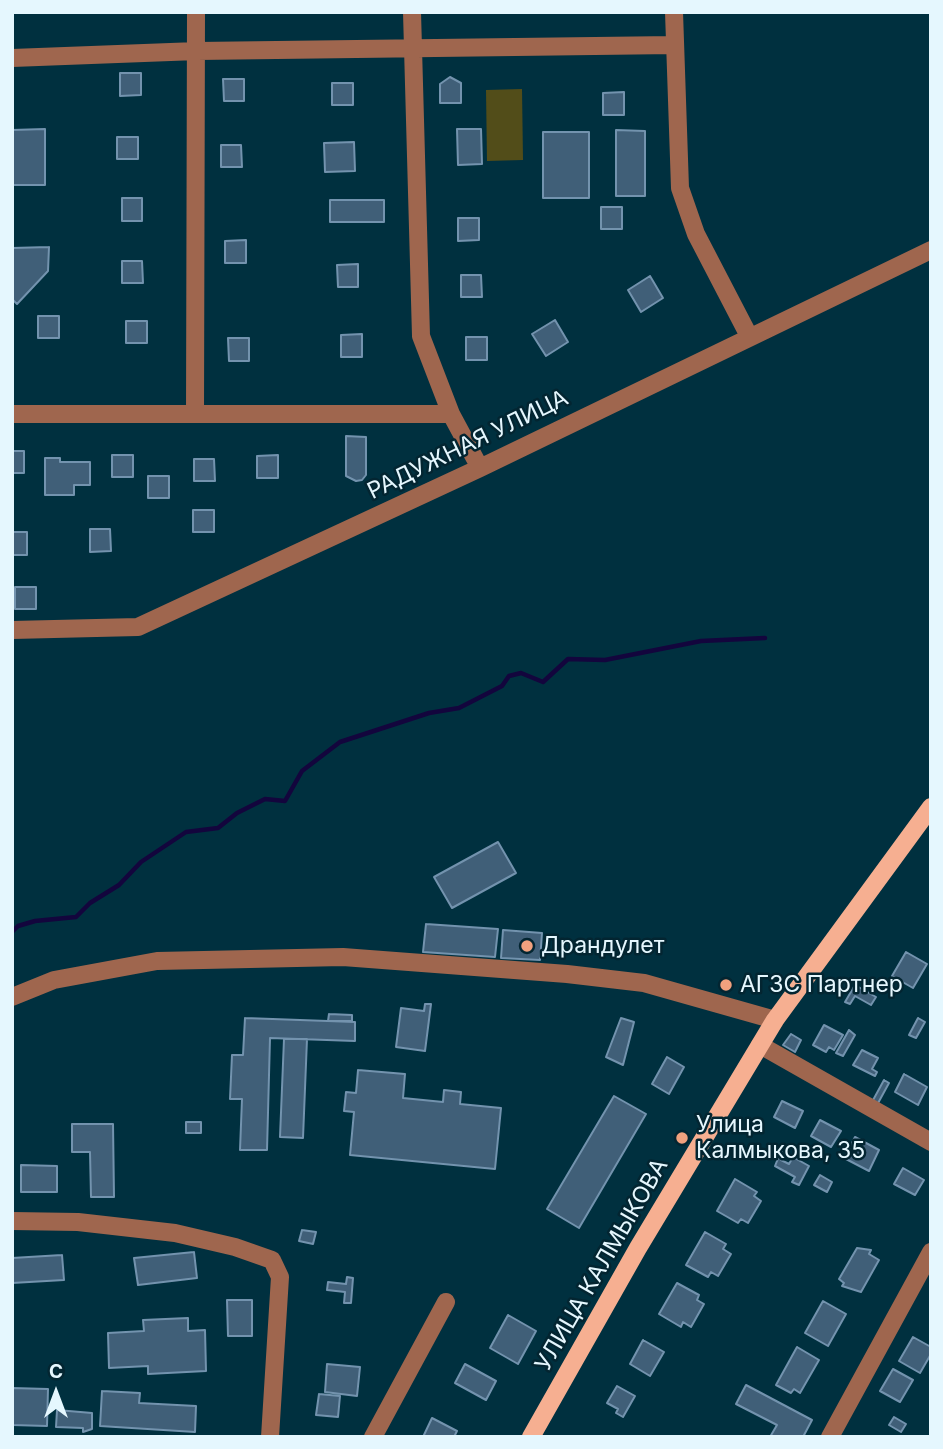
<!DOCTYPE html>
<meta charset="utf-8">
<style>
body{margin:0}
#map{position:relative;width:943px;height:1449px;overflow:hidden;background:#00303f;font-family:Inter,sans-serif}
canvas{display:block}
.frame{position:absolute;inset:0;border:14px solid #e5f7fe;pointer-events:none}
.north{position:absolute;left:21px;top:1358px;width:70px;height:70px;-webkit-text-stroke:5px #032531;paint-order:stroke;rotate:0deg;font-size:19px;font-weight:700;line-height:28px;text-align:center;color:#e5f7fe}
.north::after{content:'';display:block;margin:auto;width:24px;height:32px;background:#e5f7fe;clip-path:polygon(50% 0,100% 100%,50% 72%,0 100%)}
</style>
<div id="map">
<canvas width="943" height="1449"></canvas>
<div class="frame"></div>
<div class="north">С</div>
</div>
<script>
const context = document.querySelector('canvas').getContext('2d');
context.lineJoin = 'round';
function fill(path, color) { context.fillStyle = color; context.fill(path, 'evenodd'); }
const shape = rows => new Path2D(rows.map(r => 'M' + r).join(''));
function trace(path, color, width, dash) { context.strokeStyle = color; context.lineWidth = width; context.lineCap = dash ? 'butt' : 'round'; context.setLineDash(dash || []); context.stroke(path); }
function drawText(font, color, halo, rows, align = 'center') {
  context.font = font + ' Inter,sans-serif'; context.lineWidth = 5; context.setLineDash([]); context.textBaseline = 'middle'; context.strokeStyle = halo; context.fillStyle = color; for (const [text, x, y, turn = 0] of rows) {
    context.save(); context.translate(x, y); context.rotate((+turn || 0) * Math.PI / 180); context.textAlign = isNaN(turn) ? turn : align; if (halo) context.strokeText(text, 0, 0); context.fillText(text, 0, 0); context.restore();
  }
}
fill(shape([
 [522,89,523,160,487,161,486,90]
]), '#524d19');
trace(shape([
 [12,932,18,926,35,921,76,917,90,903,119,885,141,862,186,832,218,828,237,813,265,799,285,801,302,771,340,742,429,713,459,708,502,686,509,676,521,673,543,682,568,659,605,660,701,641,765,638]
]), '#13053d', 4.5);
const building = shape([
 [120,73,141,73,141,95,120,96,120,73],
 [450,77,461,83,461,103,440,103,440,84,450,77],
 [223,79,244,79,244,101,224,101,223,79],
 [332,83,353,83,353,105,332,105,332,83],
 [624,92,624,115,603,115,603,93,624,92],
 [45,129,45,185,12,185,12,130,45,129],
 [457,129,481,129,482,164,458,165,457,129],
 [616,130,645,131,645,196,616,196,616,130],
 [543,132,589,132,589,198,543,198,543,132],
 [117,137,138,137,138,159,117,159,117,137],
 [354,142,355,171,325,172,324,143,354,142],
 [221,145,241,145,242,167,221,167,221,145],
 [122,198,142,198,142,221,122,221,122,198],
 [330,200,384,200,384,222,330,222,330,200],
 [601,207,622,207,622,229,601,229,601,207],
 [458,218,479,218,479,240,458,241,458,218],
 [246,240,246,263,225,263,225,241,246,240],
 [49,247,48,271,17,304,12,299,12,248,49,247],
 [122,261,142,261,143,283,122,283,122,261],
 [358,264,358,287,338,287,337,265,358,264],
 [461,275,481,275,482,297,461,297,461,275],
 [650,276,663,298,641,312,628,290,650,276],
 [38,316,59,316,59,338,38,338,38,316],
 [555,320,568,342,546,356,532,334,555,320],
 [126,321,147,321,147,343,126,343,126,321],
 [362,334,362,357,341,357,341,335,362,334],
 [466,337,487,337,487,360,466,360,466,337],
 [228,338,249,338,249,361,229,361,228,338],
 [346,436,366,437,366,475,362,480,356,481,346,476,346,436],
 [12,451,24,451,24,473,12,473,12,451],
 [112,455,133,455,133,477,112,477,112,455],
 [278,455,278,478,257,478,257,456,278,455],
 [45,458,60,458,60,462,90,462,90,485,74,485,74,495,45,495,45,458],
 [194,459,214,459,215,481,194,481,194,459],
 [148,476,169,476,169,498,148,498,148,476],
 [193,510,214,510,214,532,193,532,193,510],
 [90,529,110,529,111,551,90,552,90,529],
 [12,532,27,532,27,555,12,555,12,532],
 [15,587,36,587,36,609,15,609,15,587],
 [498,842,516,873,452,908,434,877,498,842],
 [426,924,498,929,495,957,423,952,426,924],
 [503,930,542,933,540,960,501,958,503,930],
 [906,952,927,964,913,988,892,976,906,952],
 [855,985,876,997,871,1005,855,996,850,1004,845,1002,855,985],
 [425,1004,431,1004,425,1051,396,1047,401,1008,424,1011,425,1004],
 [329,1014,352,1015,352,1021,328,1021,329,1014],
 [245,1018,355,1022,355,1041,270,1038,267,1150,240,1150,242,1099,230,1099,232,1055,243,1055,245,1018],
 [621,1018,634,1022,623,1065,606,1057,621,1018],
 [918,1018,925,1022,916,1038,909,1035,918,1018],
 [824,1025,843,1035,834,1050,829,1047,826,1052,813,1045,824,1025],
 [849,1030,855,1035,843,1056,836,1053,849,1030],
 [791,1034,801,1040,795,1052,783,1045,791,1034],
 [284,1039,307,1039,303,1138,280,1137,284,1039],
 [862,1050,878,1058,872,1069,877,1072,875,1076,853,1065,862,1050],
 [667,1057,684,1067,669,1094,652,1084,667,1057],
 [358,1070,405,1074,403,1098,443,1102,444,1090,461,1092,460,1104,501,1108,495,1169,350,1155,354,1112,344,1111,346,1092,356,1093,358,1070],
 [904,1074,927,1087,918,1105,895,1092,904,1074],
 [884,1080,889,1083,877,1105,872,1102,884,1080],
 [614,1096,646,1114,579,1228,547,1209,614,1096],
 [782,1101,803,1111,795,1128,774,1117,782,1101],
 [820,1120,841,1131,831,1147,811,1136,820,1120],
 [186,1122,201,1122,201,1133,186,1133,186,1122],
 [72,1124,113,1124,114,1197,91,1197,90,1152,72,1152,72,1124],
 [855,1137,879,1150,869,1171,844,1158,855,1137],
 [781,1151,785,1154,781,1160,789,1164,793,1157,809,1166,799,1185,792,1182,795,1177,775,1166,781,1151],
 [21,1165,57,1166,57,1192,21,1192,21,1165],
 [903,1168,924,1180,915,1195,894,1184,903,1168],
 [820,1175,832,1182,827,1192,814,1185,820,1175],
 [735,1179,757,1192,754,1196,761,1201,748,1223,741,1219,738,1223,717,1211,735,1179],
 [302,1230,316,1232,313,1244,299,1241,302,1230],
 [705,1232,726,1244,723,1249,731,1254,718,1276,711,1272,708,1277,686,1265,705,1232],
 [857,1248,871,1250,869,1254,879,1260,861,1292,842,1286,844,1283,839,1279,857,1248],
 [194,1252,197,1278,138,1285,134,1258,194,1252],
 [62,1255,64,1280,12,1283,12,1258,62,1255],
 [347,1277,353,1278,351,1303,344,1303,345,1292,327,1290,328,1282,346,1284,347,1277],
 [677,1283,699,1295,697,1300,704,1304,691,1327,683,1322,681,1327,659,1314,677,1283],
 [227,1300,252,1300,252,1336,228,1336,227,1300],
 [823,1301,846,1314,828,1346,805,1333,823,1301],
 [508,1315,536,1331,518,1364,490,1348,508,1315],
 [188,1318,188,1331,205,1330,206,1371,148,1374,148,1366,109,1368,108,1333,144,1331,143,1320,188,1318],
 [913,1337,931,1347,931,1354,920,1373,899,1361,913,1337],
 [643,1340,664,1352,650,1376,630,1364,643,1340],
 [797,1347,819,1360,800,1393,794,1389,791,1393,776,1385,797,1347],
 [327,1364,360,1367,357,1396,325,1392,327,1364],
 [465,1364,496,1381,486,1400,455,1383,465,1364],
 [893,1369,913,1380,900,1402,880,1391,893,1369],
 [746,1385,812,1420,803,1437,770,1437,777,1425,736,1404,746,1385],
 [617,1386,635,1396,623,1417,616,1413,618,1409,607,1403,617,1386],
 [12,1388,48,1389,47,1426,12,1425,12,1388],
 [102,1391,140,1393,139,1403,196,1406,195,1432,100,1426,102,1391],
 [319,1394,340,1396,338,1417,316,1415,319,1394],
 [57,1410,92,1413,92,1429,83,1432,83,1428,56,1427,57,1410],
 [894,1417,906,1424,901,1432,889,1425,894,1417],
 [432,1418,457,1431,454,1437,423,1437,432,1418]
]);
fill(building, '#405f78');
trace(building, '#7393ae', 2);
trace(shape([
 [412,12,421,336,451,414,480,468],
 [674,12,680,188,696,234,749,336],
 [12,58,197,51,674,45],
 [195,413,196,12],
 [12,414,451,414],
 [12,630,138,627,480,468,931,250],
 [12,997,54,980,157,961,343,957,567,974,644,983,775,1020],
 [760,1045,931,1142],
 [12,1221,78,1222,175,1233,235,1247,272,1260,280,1277,270,1437],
 [373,1437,446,1302],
 [830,1437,931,1252]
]), '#9f664e', 18);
trace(shape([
 [531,1437,638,1248,775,1020,931,807]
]), '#f6af91', 18);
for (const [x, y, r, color] of [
 [527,946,7,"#f1a17e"],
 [726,985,7,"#f1a17e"],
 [682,1138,7,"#f1a17e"]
]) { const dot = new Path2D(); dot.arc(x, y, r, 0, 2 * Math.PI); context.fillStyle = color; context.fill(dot); trace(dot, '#032531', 2.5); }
drawText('23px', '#e5f7fe', '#032531', [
 ["РАДУЖНАЯ УЛИЦА",468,445,-26],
 ["УЛИЦА КАЛМЫКОВА",602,1265,-60]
]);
drawText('23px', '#e5f7fe', '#032531', [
 ["Драндулет",541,946],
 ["АГЗС Партнер",740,985],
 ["Улица",696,1125],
 ["Калмыкова, 35",696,1151]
], 'left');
</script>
